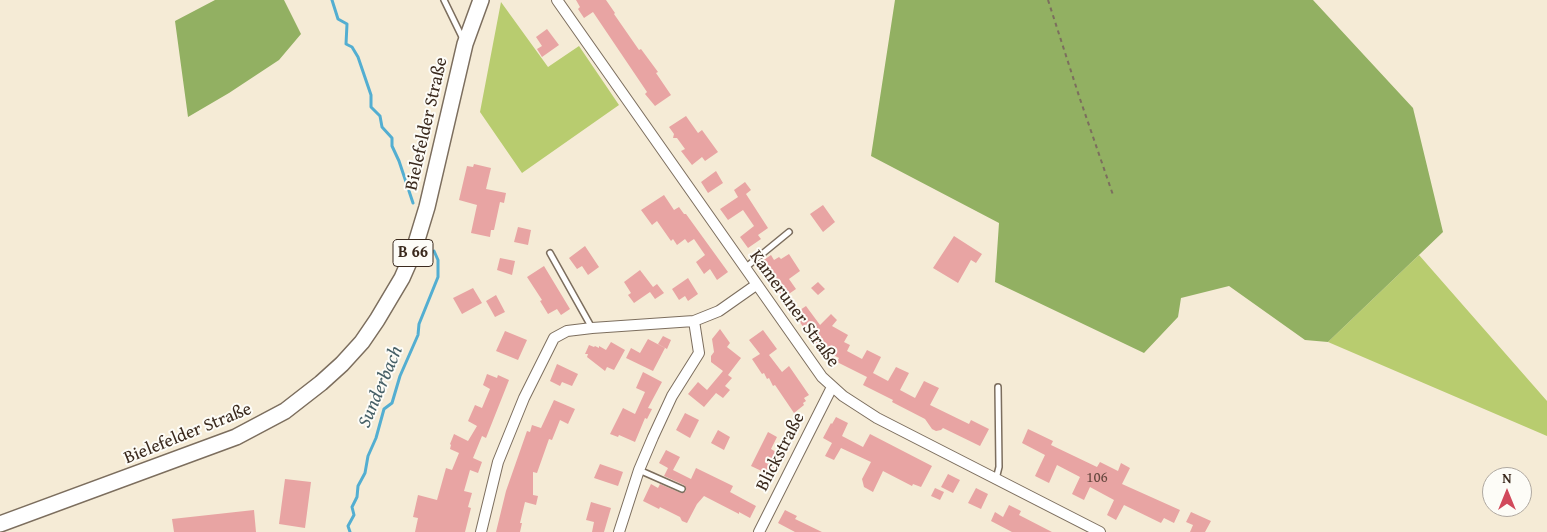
<!DOCTYPE html>
<meta charset="utf-8">
<style>
body{margin:0}
#map{position:relative;width:1547px;height:532px;overflow:hidden;background:#f5ebd6;font-family:"Gentium Book Plus",serif}
canvas{display:block}
.north{position:absolute;left:1482px;top:467px;width:50px;height:50px;box-sizing:border-box;background:#fdfcf7;border:1px solid #afa8a0;border-radius:50%;rotate:0deg;font-size:14px;font-weight:700;line-height:20px;text-align:center;color:#3b2a1e}
.north::after{content:'';display:block;margin:auto;width:18px;height:22px;background:#d1495b;clip-path:polygon(50% 0,100% 100%,50% 72%,0 100%)}
</style>
<div id="map">
<canvas width="1547" height="532"></canvas>
<div class="north">N</div>
</div>
<script>
const context = document.querySelector('canvas').getContext('2d');
context.lineJoin = 'round';
function fill(path, color) { context.fillStyle = color; context.fill(path, 'evenodd'); }
const shape = rows => new Path2D(rows.map(r => 'M' + r).join(''));
function trace(path, color, width, dash) { context.strokeStyle = color; context.lineWidth = width; context.lineCap = dash ? 'butt' : 'round'; context.setLineDash(dash || []); context.stroke(path); }
function drawText(font, color, halo, rows, align = 'center') {
  context.font = font + ' "Gentium Book Plus",serif'; context.lineWidth = 4; context.setLineDash([]); context.textBaseline = 'middle'; context.strokeStyle = halo; context.fillStyle = color; for (const [text, x, y, turn = 0] of rows) {
    context.save(); context.translate(x, y); context.rotate((+turn || 0) * Math.PI / 180); context.textAlign = isNaN(turn) ? turn : align; if (halo) context.strokeText(text, 0, 0); context.fillText(text, 0, 0); context.restore();
  }
}
fill(shape([
 [501,2,548,67,579,46,619,105,522,173,480,112],
 [1419,255,1547,401,1547,436,1328,342]
]), '#b8cc6f');
fill(shape([
 [215,0,284,0,301,34,279,60,229,93,188,117,175,21],
 [895,0,1313,0,1413,108,1443,232,1328,342,1305,340,1229,286,1181,298,1178,317,1144,353,995,282,999,223,871,156]
]), '#92b062');
trace(shape([
 [332,0,338,19,347,24,346,44,352,47,358,57,371,95,371,107,380,116,382,127,392,138,392,146,399,161,413,203],
 [350,532,348,526,354,515,352,507,357,497,358,486,365,473,368,456,376,438,384,409,392,403,400,376,418,335,419,324,438,277,438,260,434,251]
]), '#53aed1', 3);
fill(shape([
 [576,0,606,0,615,13,614,14,639,50,641,49,658,72,656,73,671,95,655,106,645,94,647,92,593,12,584,18,578,9,580,7],
 [547,29,559,45,542,57,537,49,542,46,536,37],
 [686,116,698,133,702,130,718,152,705,161,702,157,692,165,681,151,685,149,677,138,673,138,674,134,669,127],
 [474,164,491,168,486,189,506,193,504,203,500,202,494,230,491,230,490,237,471,233,477,205,459,200,467,166,473,167],
 [716,171,723,183,708,193,701,182],
 [745,182,751,190,746,194,768,228,758,235,761,239,748,248,740,237,754,226,743,210,728,220,720,209,738,197,734,190],
 [664,195,674,210,679,207,684,214,686,214,728,272,717,280,710,269,704,274,696,262,705,255,694,239,688,243,685,239,677,245,673,239,671,241,657,221,652,225,641,210],
 [823,205,835,222,823,232,810,214],
 [518,227,531,230,528,245,514,242],
 [954,236,982,254,976,263,971,260,958,283,933,268],
 [585,246,599,267,588,275,582,266,577,269,569,258],
 [789,254,800,271,789,279,796,289,783,298,758,264,771,255,774,260,779,257,781,259],
 [500,258,515,261,512,275,497,270],
 [544,266,570,309,561,315,557,309,548,314,540,301,542,300,527,277],
 [640,270,653,287,657,284,664,293,655,299,650,292,634,303,628,295,631,293,624,282],
 [688,278,698,294,688,301,685,296,679,300,672,289],
 [818,282,825,289,818,295,811,288],
 [473,288,482,303,462,314,453,298],
 [496,295,505,312,495,317,486,301],
 [806,306,820,325,831,314,837,320,832,326,848,335,844,342,850,345,847,351,862,359,867,350,881,357,873,373,888,381,896,367,909,373,900,390,915,398,924,381,939,388,930,405,969,424,971,420,989,429,980,446,943,428,941,430,936,431,932,429,925,419,892,402,893,400,863,385,867,377,837,362,839,358,826,351,822,353,794,314],
 [720,329,730,343,727,347,741,358,728,375,732,378,725,386,730,390,723,398,716,393,704,407,688,394,698,382,707,390,723,371,711,362,711,356,714,352,712,339],
 [763,330,777,349,769,355,782,372,789,366,809,395,804,398,806,401,803,403,804,405,794,413,775,385,773,386,769,378,767,379,764,373,762,374,752,359,760,354,749,340],
 [505,331,527,340,518,360,496,351],
 [663,336,671,340,667,349,658,344],
 [648,339,665,348,653,371,626,358,631,348,640,353],
 [611,342,625,350,614,370,607,367,605,371,587,357,588,354,585,354,589,345,594,347,595,346,599,348,599,346,606,350],
 [557,364,578,374,572,386,562,382,560,386,550,381],
 [643,372,662,382,648,408,652,409,647,419,645,418,635,442,619,435,618,437,610,434,623,408,635,414,645,392,636,388],
 [487,374,497,378,498,375,509,380,486,438,482,436,473,458,482,462,478,473,470,470,464,491,472,493,468,507,471,508,465,532,415,532,418,518,413,517,418,495,437,500,446,468,452,470,459,453,450,449,451,445,450,444,454,434,468,441,477,426,468,421,475,405,482,408,490,389,483,385],
 [554,400,575,409,568,424,560,420,552,440,549,439,537,473,533,472,533,495,538,496,536,505,525,502,520,523,522,523,520,532,496,532,506,491,527,431,530,432,532,425,541,428],
 [685,413,699,420,690,438,676,430],
 [836,417,848,423,842,436,863,447,870,434,932,466,921,487,913,484,912,486,883,471,873,492,864,487,862,479,871,462,841,448,834,460,825,456,832,443,823,438,831,423,832,424],
 [1028,429,1053,441,1051,445,1097,467,1100,462,1118,471,1121,463,1130,468,1122,484,1180,510,1174,523,1164,518,1161,523,1124,505,1116,520,1107,515,1114,500,1090,487,1084,500,1072,494,1080,477,1057,465,1049,483,1035,476,1045,455,1022,443],
 [718,430,730,437,724,450,711,443],
 [768,432,777,437,771,449,776,452,775,455,779,457,770,475,751,466],
 [666,450,680,457,673,470,691,479,696,468,733,486,730,492,756,506,750,518,739,512,739,514,704,496,697,504,687,523,682,521,680,517,660,507,659,509,643,501,651,484,658,488,660,484,681,493,686,491,686,488,684,485,664,476,668,468,659,463],
 [600,464,623,472,618,486,594,478],
 [948,474,960,480,953,493,941,487],
 [285,479,311,482,305,528,279,524],
 [935,488,944,492,940,500,931,496],
 [976,488,988,494,981,509,968,503],
 [591,502,611,508,604,532,592,532,594,522,586,520],
 [1009,505,1021,511,1019,515,1052,532,1012,532,991,521,995,512,1003,517],
 [254,510,256,532,174,532,172,519],
 [785,510,797,516,795,519,822,532,795,532,778,523],
 [1191,512,1211,521,1205,532,1190,532,1193,525,1186,522]
]), '#e8a4a3');
const service = shape([
 [444,0,463,39],
 [550,253,592,328],
 [745,268,789,232],
 [639,470,682,489],
 [996,479,999,467,998,387]
]);
const minor = shape([
 [557,0,822,377,843,396,877,418,1100,532],
 [481,532,498,462,524,398,554,338,567,331,592,328,694,321,719,311,756,285],
 [619,532,639,470,653,437,672,396,699,353,694,321],
 [759,532,832,387]
]);
const primary = shape([
 [0,524,236,437,285,411,321,383,342,364,362,342,377,320,402,278,413,253,427,207,465,44,481,0]
]);
trace(service, '#7c6e5e', 8);
trace(minor, '#7c6e5e', 12);
trace(primary, '#7c6e5e', 18);
trace(shape([
 [1048,0,1080,99,1113,195]
]), '#7c6e5e', 2, [4, 4]);
trace(service, '#fff', 5);
trace(minor, '#fff', 10);
trace(primary, '#fff', 15);
drawText('15px', '#66483f', null, [
 ["106",1097,478]
]);
for (const [x, y, w] of [
 [413,253,40]
]) { const box = new Path2D(); box.roundRect(x - w / 2, y - 13.5, w, 27, 4); context.fillStyle = '#fdfcf7'; context.fill(box); trace(box, '#3b2a1e', 1); }
drawText('bold 16px', '#3b2a1e', null, [
 ["B 66",413,253]
]);
drawText('18px', '#3b2a1e', '#fdfcf7', [
 ["Bielefelder Straße",427,124,-77],
 ["Kameruner Straße",794,309,54],
 ["Bielefelder Straße",188,434,-22],
 ["Blickstraße",781,452,-63]
]);
drawText('italic 19px', '#455f66', '#fdfcf7', [
 ["Sunderbach",381,387,-67]
]);
</script>
